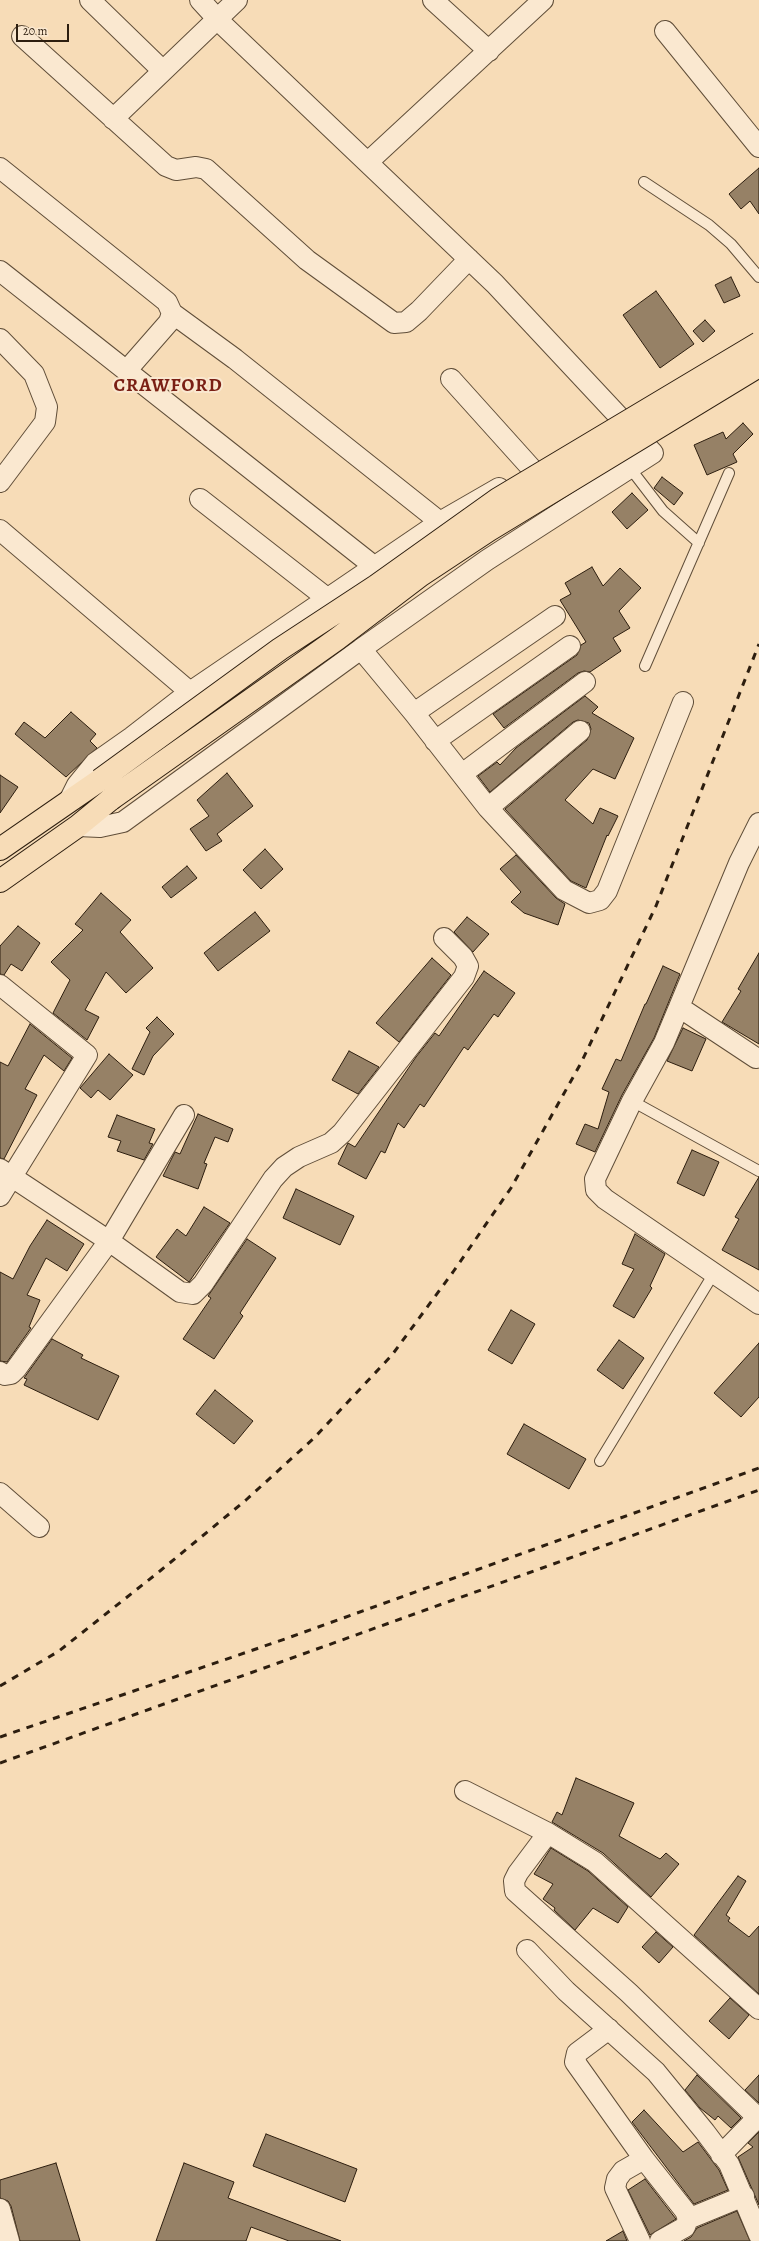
<!DOCTYPE html>
<style>
body{margin:0}
#map{position:relative;width:759px;height:2241px;overflow:hidden;background:#f7dcb7;font-family:Alegreya,serif}
canvas{display:block}
.scale{position:absolute;left:16px;top:24px;width:53px;height:18px;box-sizing:border-box;border:2px solid #2d1e0f;border-top:0;padding-left:5px;font-size:12px;line-height:14px;white-space:nowrap;color:#2d1e0f;-webkit-text-stroke:3px #fae8d0;paint-order:stroke}
</style>
<div id="map">
<canvas width="759" height="2241"></canvas>
<div class="scale">20 m</div>
</div>
<script>
const context = document.querySelector('canvas').getContext('2d');
context.lineJoin = 'round';
function fill(path, color) { context.fillStyle = color; context.fill(path, 'evenodd'); }
const shape = rows => new Path2D(rows.map(r => 'M' + r).join(''));
function trace(path, color, width, dash) { context.strokeStyle = color; context.lineWidth = width; context.lineCap = dash ? 'butt' : 'round'; context.setLineDash(dash || []); context.stroke(path); }
function drawText(font, color, halo, rows, align = 'center') {
  context.font = font + ' Alegreya,serif'; context.lineWidth = 4; context.setLineDash([]); context.textBaseline = 'middle'; context.strokeStyle = halo; context.fillStyle = color; for (const [text, x, y, turn = 0] of rows) {
    context.save(); context.translate(x, y); context.rotate((+turn || 0) * Math.PI / 180); context.textAlign = isNaN(turn) ? turn : align; if (halo) context.strokeText(text, 0, 0); context.fillText(text, 0, 0); context.restore();
  }
}
const building = shape([
 [759,168,759,214,750,201,741,209,729,194,759,168],
 [731,277,740,296,724,303,715,285,731,277],
 [656,291,694,344,660,368,623,315,656,291],
 [705,320,715,331,703,342,693,331,705,320],
 [743,423,753,434,733,454,737,462,707,475,694,445,723,432,726,439,743,423],
 [662,477,683,493,674,505,654,488,662,477],
 [632,493,648,510,627,529,612,512,632,493],
 [592,567,603,586,620,568,641,588,619,611,630,628,613,638,621,651,590,672,584,671,578,673,504,728,493,714,577,655,581,645,586,642,560,600,571,594,565,583,592,567],
 [585,696,598,707,592,713,634,738,615,779,593,769,565,800,593,824,600,808,618,816,608,836,607,835,586,888,571,881,505,809,587,740,591,729,589,723,578,720,573,722,490,792,478,776,497,762,500,765,516,748,585,696],
 [71,712,96,734,90,741,97,748,66,777,15,734,24,722,45,738,71,712],
 [227,773,253,806,217,834,222,841,206,851,190,829,209,816,197,800,227,773],
 [0,775,18,787,0,813,0,775],
 [265,849,283,869,261,889,243,870,265,849],
 [516,855,556,898,565,904,558,925,524,913,511,902,521,892,500,869,516,855],
 [187,866,197,878,171,898,162,887,187,866],
 [101,893,131,920,120,932,153,968,126,993,106,972,85,1010,99,1017,87,1040,53,1013,70,980,51,962,83,930,75,924,101,893],
 [255,912,270,931,218,971,204,953,255,912],
 [467,917,489,934,473,952,454,932,467,917],
 [18,926,40,943,22,971,11,964,4,975,0,974,0,946,18,926],
 [759,953,759,1044,722,1022,741,991,738,989,759,953],
 [432,958,451,975,399,1042,376,1023,432,958],
 [663,966,680,974,654,1038,622,1095,595,1152,576,1144,585,1124,598,1129,609,1092,602,1089,616,1059,621,1061,645,1004,646,1004,663,966],
 [484,971,515,993,498,1017,494,1014,468,1050,464,1047,424,1107,420,1104,404,1128,398,1123,385,1153,381,1151,366,1179,338,1164,348,1143,355,1147,416,1057,435,1033,439,1036,484,971],
 [157,1017,174,1034,153,1056,144,1075,132,1069,150,1032,146,1028,157,1017],
 [30,1024,72,1058,64,1071,44,1055,25,1089,37,1095,4,1159,0,1158,0,1062,8,1066,30,1024],
 [683,1028,706,1039,692,1071,667,1061,683,1028],
 [349,1051,379,1067,358,1094,332,1080,349,1051],
 [109,1054,133,1075,110,1100,98,1090,91,1098,80,1088,109,1054],
 [198,1114,233,1129,228,1142,215,1137,204,1163,207,1164,198,1189,163,1176,175,1152,180,1154,198,1114],
 [117,1115,155,1129,149,1143,153,1144,144,1160,117,1151,121,1141,108,1137,117,1115],
 [692,1150,719,1162,704,1196,677,1183,692,1150],
 [759,1177,759,1270,722,1250,739,1219,735,1217,759,1177],
 [296,1189,354,1216,340,1245,283,1218,296,1189],
 [204,1207,230,1223,189,1282,156,1257,177,1229,186,1236,204,1207],
 [47,1220,84,1244,67,1271,46,1258,27,1295,40,1300,29,1327,31,1328,7,1362,0,1361,0,1272,13,1279,30,1246,47,1220],
 [635,1234,665,1254,650,1286,652,1288,634,1318,613,1306,634,1269,622,1264,635,1234],
 [247,1239,276,1258,240,1313,243,1316,214,1359,183,1339,211,1298,208,1296,247,1239],
 [511,1310,535,1324,512,1364,488,1350,511,1310],
 [52,1339,83,1355,81,1358,119,1376,98,1420,24,1385,27,1379,24,1378,52,1339],
 [619,1340,644,1358,623,1389,597,1370,619,1340],
 [759,1343,759,1397,741,1417,714,1393,759,1343],
 [215,1390,253,1421,234,1444,196,1414,215,1390],
 [524,1424,586,1459,569,1489,507,1454,524,1424],
 [576,1778,634,1803,619,1836,660,1859,666,1853,679,1864,651,1897,603,1853,552,1822,557,1812,562,1815,576,1778],
 [551,1848,588,1871,628,1907,618,1923,593,1908,575,1930,554,1910,555,1908,543,1899,553,1884,534,1874,551,1848],
 [738,1876,746,1881,726,1915,730,1918,728,1921,749,1937,759,1926,759,1994,694,1935,738,1876],
 [656,1932,673,1947,659,1963,642,1947,656,1932],
 [730,1998,749,2015,729,2039,709,2021,730,1998],
 [697,2075,741,2118,731,2128,718,2116,715,2120,700,2108,685,2090,697,2075],
 [759,2075,759,2103,745,2090,759,2075],
 [644,2110,683,2152,698,2142,719,2170,728,2190,694,2204,632,2122,644,2110],
 [759,2132,759,2205,738,2157,753,2147,748,2143,759,2132],
 [266,2134,357,2169,345,2202,253,2166,266,2134],
 [56,2163,80,2241,20,2241,11,2206,8,2201,0,2198,0,2180,56,2163],
 [184,2163,234,2182,228,2198,341,2241,289,2241,251,2227,246,2241,156,2241,184,2163],
 [645,2179,676,2219,650,2235,628,2190,645,2179],
 [737,2211,750,2241,684,2241,691,2237,697,2228,737,2211],
 [623,2231,627,2241,606,2241,623,2231]
]);
fill(building, '#968166');
trace(building, '#2d1e0f', 1);
const lane = shape([
 [644,182,709,225,731,244,759,277],
 [630,468,663,511,699,543],
 [645,666,729,473],
 [632,1101,759,1171],
 [600,1461,714,1273]
]);
const street = shape([
 [90,0,163,71],
 [200,0,222,24,495,284,653,453,487,560,361,649],
 [433,0,489,51],
 [665,31,759,147],
 [22,36,166,166,176,170,196,167,206,169,307,260,394,323,406,322,419,311,469,259],
 [113,119,237,0],
 [368,162,543,0],
 [0,168,167,302,172,313,169,322,127,370],
 [0,271,375,567],
 [172,313,235,359,440,522],
 [0,339,34,374,47,407,45,422,0,482],
 [451,379,532,469],
 [200,499,328,599],
 [0,530,190,692],
 [414,713,555,616],
 [435,741,570,646],
 [462,774,585,682],
 [69,801,77,785,95,763,132,737,190,692,440,522,499,488],
 [488,808,580,731],
 [759,823,739,863,664,1043,632,1101,595,1179,596,1190,605,1199,759,1304],
 [78,826,100,827,123,822,361,649,414,713,488,808,564,890,589,903,600,900,607,891,683,702],
 [0,985,87,1055,0,1196],
 [679,1007,756,1058],
 [0,1169,109,1241,180,1292,193,1294,203,1284,273,1179,284,1167,299,1157,331,1143,342,1133,464,977,468,966,463,957,444,938],
 [0,1372,5,1375,11,1374,16,1369,109,1241,184,1115],
 [0,1493,39,1527],
 [465,1791,548,1833],
 [527,1950,566,1991,656,2072,705,2132,729,2164,759,2235],
 [759,2009,595,1862,548,1833,518,1873,514,1881,515,1891,629,1993,759,2119],
 [609,2029,577,2053,575,2062,644,2159,685,2211,688,2219,685,2227,660,2241],
 [721,2155,757,2118],
 [0,2209,9,2241],
 [688,2219,744,2196],
 [640,2241,615,2188,617,2179,623,2171,644,2159]
]);
const primary = shape([
 [0,849,100,780],
 [0,881,78,826,111,799]
]);
trace(lane, '#604e39', 12);
trace(street, '#604e39', 22);
trace(primary, '#2d1e0f', 24);
trace(lane, '#fae8d0', 10);
trace(street, '#fae8d0', 20);
trace(primary, '#f7dcb7', 22);
trace(shape([
 [0,1686,59,1651,160,1571,246,1500,314,1438,392,1355,453,1272,511,1188,581,1063,656,906,759,644],
 [0,1737,285,1639,759,1468],
 [0,1763,759,1490]
]), '#2d1e0f', 3, [7, 7]);
const primaryBridge = shape([
 [100,780,280,649,376,586,498,499,759,343],
 [111,799,337,639,421,575,489,530,759,366]
]);
trace(primaryBridge, '#2d1e0f', 24, []);
trace(primaryBridge, '#f7dcb7', 22);
context.letterSpacing = '1px';
drawText('bold 19px', '#7a1f14', '#fae8d0', [
 ["CRAWFORD",168,386]
]);
context.letterSpacing = '0px';
</script>
